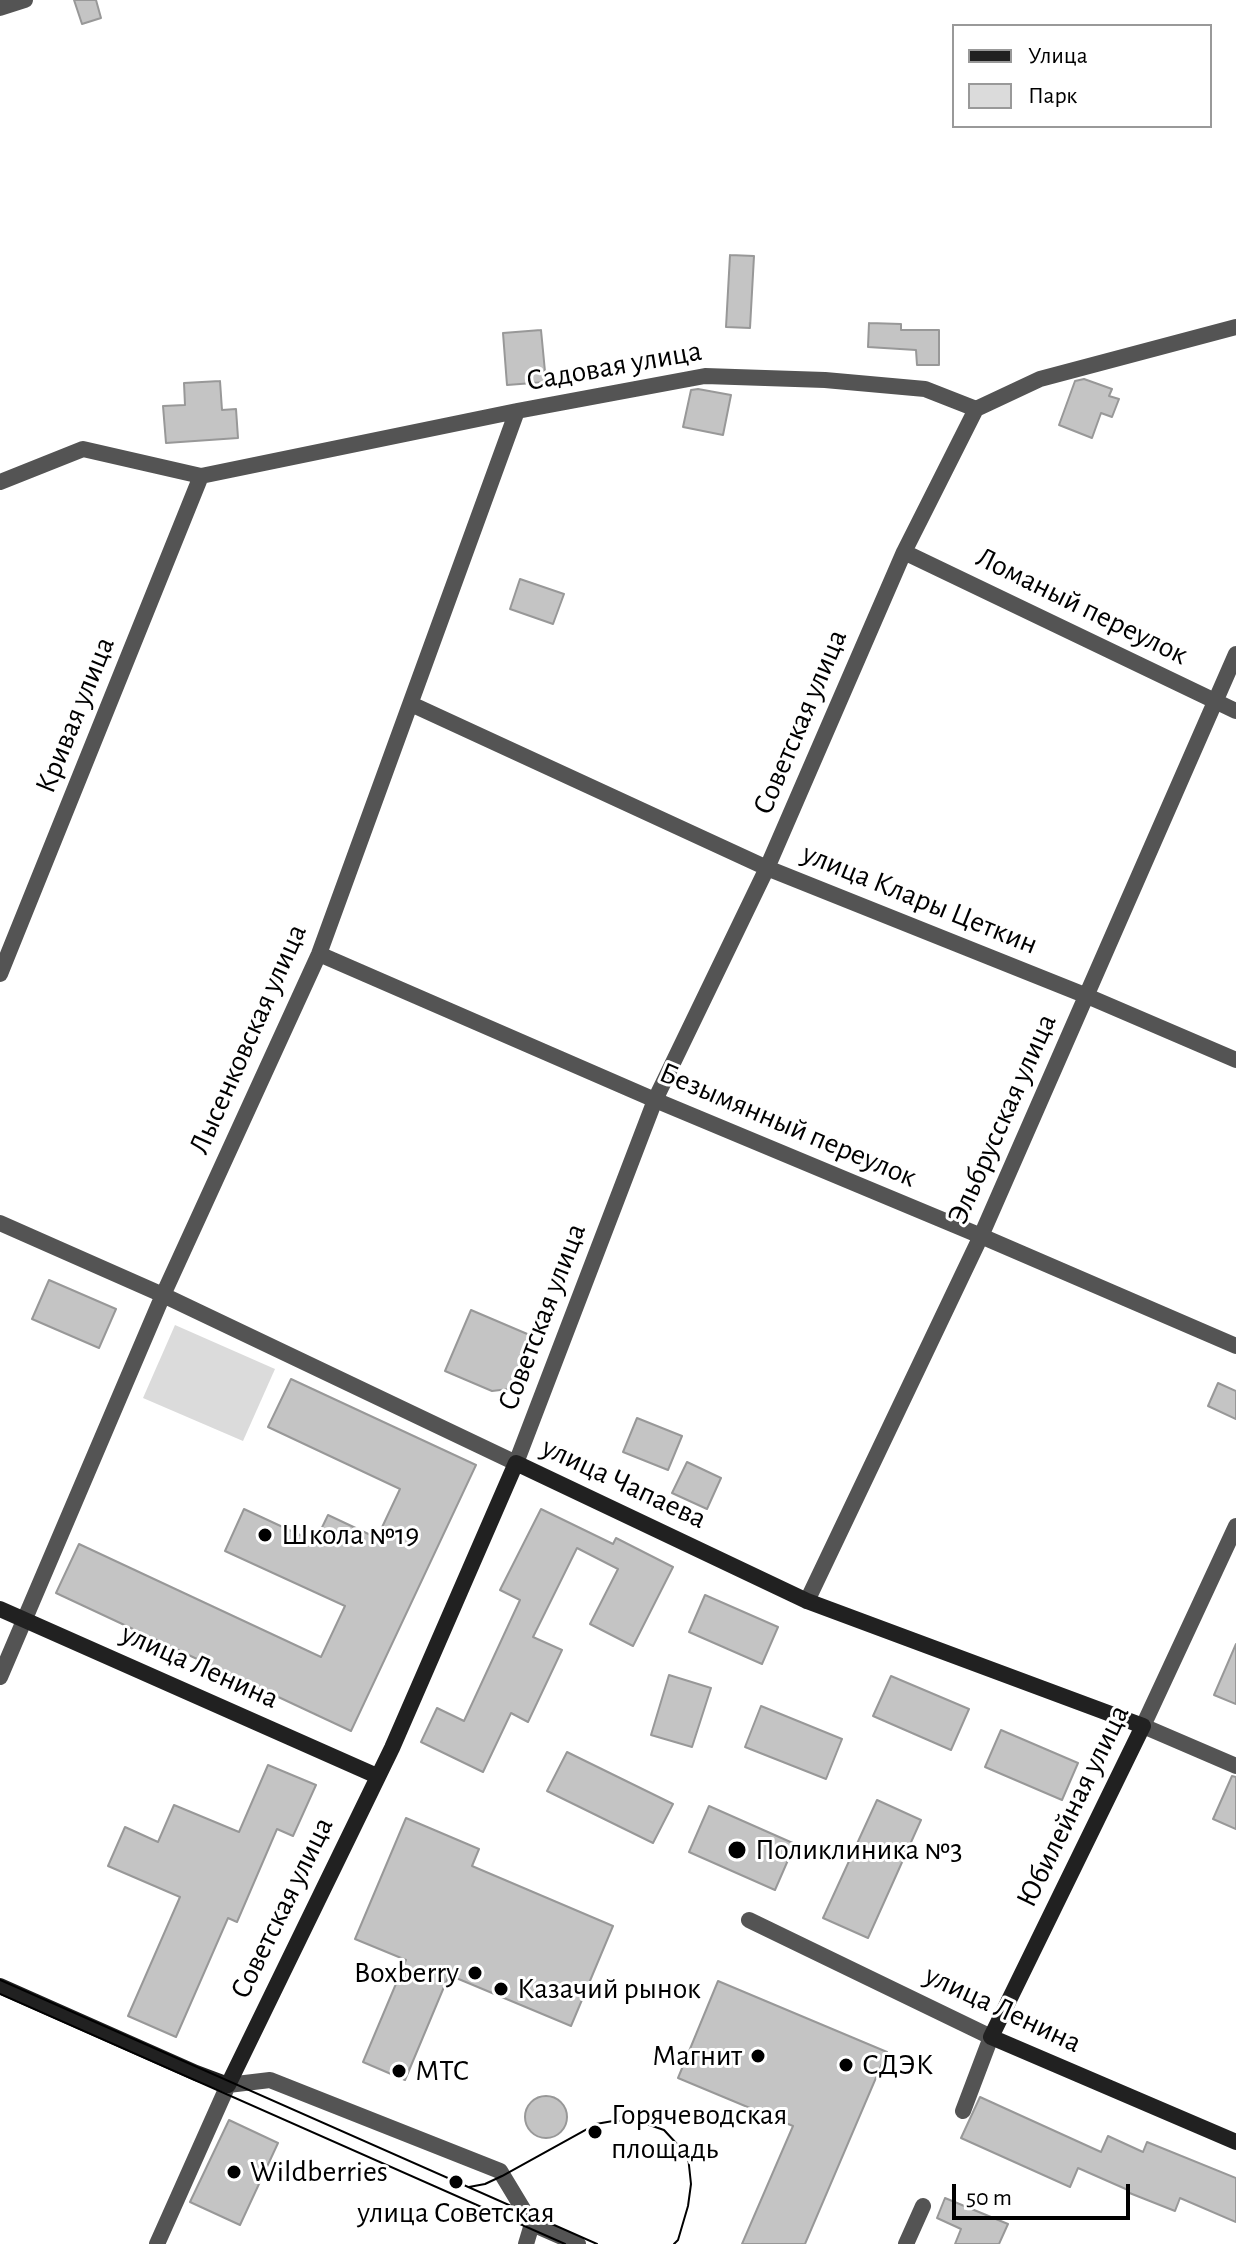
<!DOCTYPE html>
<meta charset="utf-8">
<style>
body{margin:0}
#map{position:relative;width:1236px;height:2244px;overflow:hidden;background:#fff;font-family:"Alegreya Sans",sans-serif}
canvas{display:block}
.legend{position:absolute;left:952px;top:24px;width:260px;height:104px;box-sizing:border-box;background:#fff;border:2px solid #999;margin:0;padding:10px 14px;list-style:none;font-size:24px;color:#000}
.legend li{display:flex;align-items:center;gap:16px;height:40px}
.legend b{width:40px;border:2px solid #999}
.scale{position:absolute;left:952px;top:2184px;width:178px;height:36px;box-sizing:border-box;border:4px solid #000;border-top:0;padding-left:10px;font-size:24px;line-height:28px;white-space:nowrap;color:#000;-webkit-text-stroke:6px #fff;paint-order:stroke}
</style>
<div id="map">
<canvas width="1236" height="2244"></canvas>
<ul class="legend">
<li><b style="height:10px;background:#212121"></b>Улица</li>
<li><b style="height:22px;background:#dbdbdb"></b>Парк</li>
</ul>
<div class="scale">50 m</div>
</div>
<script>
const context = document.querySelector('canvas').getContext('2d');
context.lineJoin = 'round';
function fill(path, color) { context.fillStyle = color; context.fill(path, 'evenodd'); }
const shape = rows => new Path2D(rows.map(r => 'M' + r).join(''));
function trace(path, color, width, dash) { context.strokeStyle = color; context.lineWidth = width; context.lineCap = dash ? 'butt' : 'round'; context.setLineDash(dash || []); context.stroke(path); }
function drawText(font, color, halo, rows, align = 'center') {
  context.font = font + ' "Alegreya Sans",sans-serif'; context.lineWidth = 6; context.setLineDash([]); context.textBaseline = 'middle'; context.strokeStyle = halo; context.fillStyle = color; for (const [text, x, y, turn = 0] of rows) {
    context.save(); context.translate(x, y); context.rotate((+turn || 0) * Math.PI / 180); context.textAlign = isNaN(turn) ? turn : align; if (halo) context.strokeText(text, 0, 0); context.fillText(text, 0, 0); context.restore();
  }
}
fill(shape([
 [175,1325,275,1369,243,1441,143,1398]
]), '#dbdbdb');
const building = shape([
 [74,0,96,0,101,18,82,24,74,0],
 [730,255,754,256,750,328,726,327,730,255],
 [869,323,901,324,901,330,939,330,939,365,917,365,916,350,868,347,869,323],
 [541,330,546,382,507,385,503,333,541,330],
 [1084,379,1112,389,1109,396,1119,399,1112,417,1101,413,1092,438,1059,425,1075,381,1084,379],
 [220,381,222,410,236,409,238,438,166,443,163,406,185,405,184,383,220,381],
 [698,389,731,395,723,435,683,427,691,390,698,389],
 [520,579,564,594,553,624,510,609,520,579],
 [49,1280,116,1309,99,1348,32,1319,49,1280],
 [471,1310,532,1336,509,1389,492,1391,445,1371,471,1310],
 [291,1379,476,1465,351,1731,56,1593,79,1544,321,1657,345,1606,225,1551,244,1509,315,1542,328,1515,377,1538,400,1489,268,1427,291,1379],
 [1218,1383,1236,1391,1236,1419,1208,1406,1218,1383],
 [637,1418,682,1436,668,1470,623,1452,637,1418],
 [687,1462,721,1478,707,1509,672,1493,687,1462],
 [541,1509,613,1544,616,1538,673,1567,633,1646,590,1624,618,1569,577,1548,533,1637,562,1650,528,1722,511,1713,483,1772,421,1742,437,1708,464,1721,520,1600,500,1590,541,1509],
 [705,1595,778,1627,762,1664,689,1632,705,1595],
 [1236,1644,1236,1704,1214,1695,1236,1644],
 [669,1675,711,1688,692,1747,651,1735,669,1675],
 [891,1676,969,1709,951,1750,873,1716,891,1676],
 [761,1706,842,1739,826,1779,745,1747,761,1706],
 [1001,1730,1078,1763,1062,1800,985,1767,1001,1730],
 [567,1752,673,1804,653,1843,547,1791,567,1752],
 [268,1765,316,1785,293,1836,277,1829,237,1922,228,1918,176,2037,128,2016,180,1897,108,1866,125,1827,158,1842,174,1805,239,1832,268,1765],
 [1232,1776,1236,1777,1236,1829,1213,1819,1232,1776],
 [877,1800,921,1820,868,1938,823,1918,877,1800],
 [709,1806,795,1844,775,1890,689,1852,709,1806],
 [406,1818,479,1849,472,1866,613,1926,571,2026,449,1975,405,2080,363,2062,406,1960,355,1939,406,1818],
 [718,1981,887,2052,805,2244,742,2244,793,2126,678,2078,718,1981],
 '525 2117a21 21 0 1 1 42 0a21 21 0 1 1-42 0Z',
 [980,2097,1101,2152,1108,2136,1143,2152,1147,2142,1236,2178,1236,2222,1180,2198,1175,2211,1127,2192,1128,2190,1078,2168,1070,2187,961,2138,980,2097],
 [229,2120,278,2143,240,2225,190,2202,229,2120],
 [945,2198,1008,2224,999,2244,955,2244,961,2229,937,2218,945,2198]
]);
fill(building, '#c4c4c4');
trace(building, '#989898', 2);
trace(shape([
 [0,8,25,0],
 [0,482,83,449,201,476,517,411,705,376,825,380,925,389,976,409,1040,379,1236,327],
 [904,552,1236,711],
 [411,704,767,868,1087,996,1236,1060],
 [319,954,655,1100,981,1236,1236,1346],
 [0,974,201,476],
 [0,1223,163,1295,516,1463,655,1100,767,868,904,552,976,409],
 [1236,1526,1143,1726,1236,1766],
 [807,1601,981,1236,1236,654],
 [0,1677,163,1295,319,954,517,411],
 [749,1920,991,2037,963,2111],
 [532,2224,578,2244],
 [906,2244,923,2206]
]), '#545454', 16);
trace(shape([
 [157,2244,228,2085,270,2080,500,2171,532,2224,526,2244]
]), '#545454', 16);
trace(shape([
 [0,1609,377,1776],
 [0,1986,196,2073,228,2085,392,1748,516,1463,807,1601,1143,1726,991,2037,1236,2142]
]), '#212121', 16);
trace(shape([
 [0,1980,597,2244],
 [0,1994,565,2244],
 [469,2187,485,2184,502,2176,596,2124,613,2121,635,2120,664,2130,688,2156,691,2184,688,2206,678,2240,674,2244]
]), '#000', 2);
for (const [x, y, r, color] of [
 [265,1535,8,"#000"],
 [737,1850,10,"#000"],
 [475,1973,8,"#000"],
 [501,1989,8,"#000"],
 [758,2056,8,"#000"],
 [846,2065,8,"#000"],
 [399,2071,8,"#000"],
 [595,2132,8,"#000"],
 [234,2172,8,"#000"],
 [456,2182,8,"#000"]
]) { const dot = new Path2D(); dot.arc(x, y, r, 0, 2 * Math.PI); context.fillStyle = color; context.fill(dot); trace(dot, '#fff', 3); }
drawText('30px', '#000', '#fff', [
 ["Садовая улица",614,366,-10],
 ["Ломаный переулок",1082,606,26],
 ["Кривая улица",75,715,-68],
 ["Советская улица",800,722,-67],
 ["улица Клары Цеткин",920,899,22],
 ["Лысенковская улица",248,1039,-66],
 ["Эльбрусская улица",1002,1119,-66],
 ["Безымянный переулок",788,1125,23],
 ["Советская улица",542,1317,-69],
 ["улица Чапаева",624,1483,25],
 ["улица Ленина",200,1666,24],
 ["Юбилейная улица",1073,1806,-64],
 ["Советская улица",282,1908,-64],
 ["улица Ленина",1003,2009,25]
]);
drawText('30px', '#000', '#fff', [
 ["Школа №19",281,1535],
 ["Поликлиника №3",755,1850],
 ["Boxberry",459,1973,"right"],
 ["Казачий рынок",517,1989],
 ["Магнит",742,2056,"right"],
 ["СДЭК",862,2065],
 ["МТС",415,2071],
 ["Горячеводская",611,2115],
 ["площадь",611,2149],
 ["Wildberries",250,2172],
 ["улица Советская",456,2213,"center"]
], 'left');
</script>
